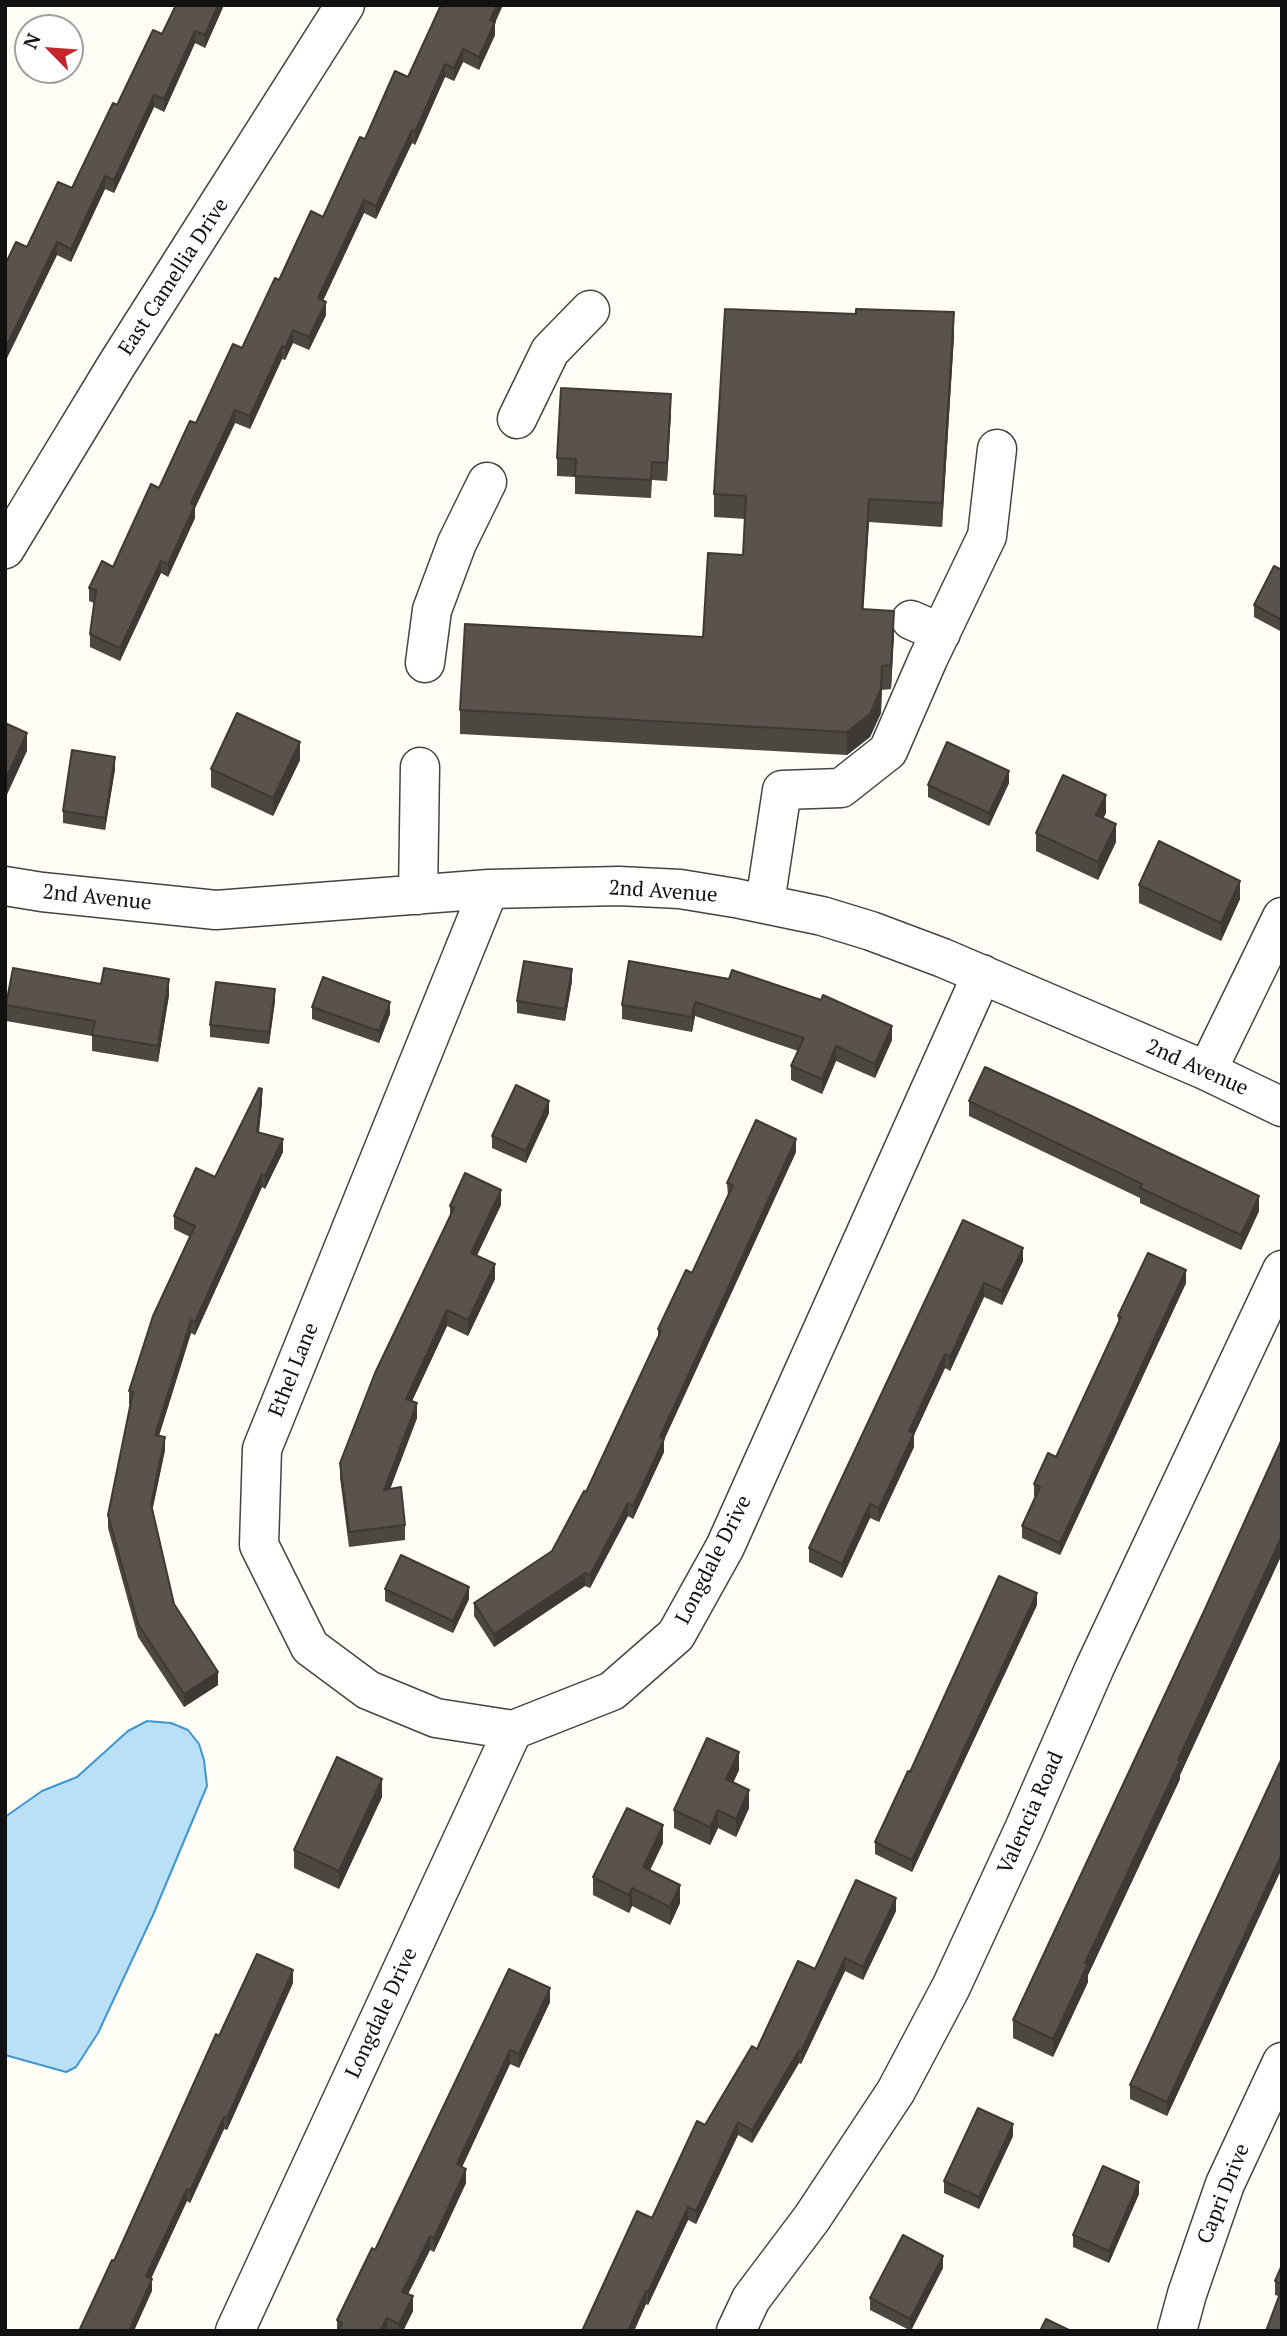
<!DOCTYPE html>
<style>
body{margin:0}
#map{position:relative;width:1287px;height:2336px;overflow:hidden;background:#fffdf5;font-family:"PT Serif",serif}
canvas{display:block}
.frame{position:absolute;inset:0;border:7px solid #111;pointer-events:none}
.north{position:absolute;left:14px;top:14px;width:70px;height:70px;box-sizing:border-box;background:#fff;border:2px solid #a0a0a0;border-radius:50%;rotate:295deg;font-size:19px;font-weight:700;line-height:28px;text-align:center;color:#111}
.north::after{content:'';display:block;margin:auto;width:24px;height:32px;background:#c4262e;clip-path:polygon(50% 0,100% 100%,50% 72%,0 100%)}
</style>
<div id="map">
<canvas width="1287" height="2336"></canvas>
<div class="frame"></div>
<div class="north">N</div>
</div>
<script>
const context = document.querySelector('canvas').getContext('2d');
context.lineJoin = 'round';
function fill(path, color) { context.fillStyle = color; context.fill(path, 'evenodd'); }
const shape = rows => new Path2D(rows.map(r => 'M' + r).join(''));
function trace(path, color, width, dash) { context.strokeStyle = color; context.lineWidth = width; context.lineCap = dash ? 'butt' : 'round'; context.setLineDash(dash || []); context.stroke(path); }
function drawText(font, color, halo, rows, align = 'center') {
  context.font = font + ' "PT Serif",serif'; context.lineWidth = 7; context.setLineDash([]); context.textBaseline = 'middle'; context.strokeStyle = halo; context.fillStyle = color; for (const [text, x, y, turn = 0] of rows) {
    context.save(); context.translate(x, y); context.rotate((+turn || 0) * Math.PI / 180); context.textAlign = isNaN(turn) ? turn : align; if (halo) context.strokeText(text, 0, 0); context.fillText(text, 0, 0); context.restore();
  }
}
const water = shape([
 [147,1721,171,1723,188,1730,199,1744,204,1760,207,1786,153,1915,98,2033,76,2067,66,2072,5,2055,5,1817,42,1791,77,1777,128,1731,147,1721]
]);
fill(water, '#b9e0f7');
trace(water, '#3f96cf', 2);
const minor = shape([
 [517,419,550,351,590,310],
 [5,549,116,366,345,5],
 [911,620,941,633],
 [425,663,432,610,457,543,487,482],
 [5,886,42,892,216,910,489,889,619,886,680,889,735,898,822,916,871,931,943,958,1207,1071,1282,1107],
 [489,889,262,1449,259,1545,310,1647,368,1690,436,1718,513,1730],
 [418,895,420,767],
 [765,903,782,790,841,788,888,751,928,659,987,536,997,449],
 [1207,1071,1282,917],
 [235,2331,513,1730,612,1691,676,1635,725,1547,982,974],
 [736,2331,751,2299,812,2218,896,2091,951,1987,1024,1829,1095,1667,1282,1270],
 [1177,2331,1187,2294,1225,2184,1282,2062]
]);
trace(minor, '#444', 41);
trace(minor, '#fff', 38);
fill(shape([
 [176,5,224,5,205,48,195,43,164,112,154,107,114,193,105,189,71,262,57,255,5,362,5,265,27,247,72,188,117,105,162,34],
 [495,23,495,35,479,70,463,62,454,81,445,77,415,145,412,143,376,219,364,213,323,301,326,315,309,350,293,343,285,360,282,359,250,429,235,423,195,508,195,518,168,577,161,573,120,661,90,647,90,634,94,603,89,601,89,588,113,567,196,423,242,348,279,280,323,217,365,139,408,77],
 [954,336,942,527,869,522,863,609,894,634,891,689,882,690,881,713,870,737,847,755,460,734,460,710,703,637,743,555,745,519,714,517,714,494],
 [671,412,667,481,652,480,651,498,575,494,575,477,557,476,557,458],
 [1282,570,1282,632,1254,617,1254,605],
 [300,760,273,816,211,787,211,769],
 [115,769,105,830,63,823,63,811],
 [1009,783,989,826,928,797,928,785],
 [1106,813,1103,818,1116,842,1098,880,1036,851,1036,833],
 [1139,885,1240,899,1221,941,1139,903],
 [629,961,892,1040,875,1078,836,1061,822,1094,791,1080,791,1066,798,1051,695,1016,692,1032,622,1019,622,1005],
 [572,981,565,1021,517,1013,517,1001],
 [101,984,169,995,158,1062,92,1051,92,1036,6,1021,6,1005],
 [275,1001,269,1044,210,1037,210,1025],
 [312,1007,390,1014,379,1043,312,1019],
 [969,1101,1259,1211,1241,1250,1140,1203,1140,1198,969,1116],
 [262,1102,259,1133,283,1152,265,1189,262,1187,195,1335,191,1333,159,1436,165,1450,152,1510,174,1604,218,1685,184,1707,138,1637,108,1528,108,1515,130,1405,129,1404,129,1391,190,1237,174,1229,174,1216,215,1177],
 [549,1113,526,1163,492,1148,492,1136],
 [796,1152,664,1440,664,1452,633,1519,628,1516,590,1588,585,1586,494,1647,474,1616,474,1603,552,1551,586,1492,658,1337,658,1329,692,1273,728,1196,727,1183],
 [501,1205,477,1255,495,1279,468,1336,447,1326,412,1401,417,1418,390,1489,405,1525,405,1540,349,1547,340,1478,340,1463,450,1216,450,1206],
 [963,1220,1023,1261,1002,1305,984,1297,950,1371,945,1368,914,1435,914,1447,879,1522,870,1518,842,1578,809,1562,809,1548],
 [1186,1283,1060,1555,1022,1538,1022,1526,1035,1497,1034,1496,1034,1484,1056,1457,1118,1323,1118,1316],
 [1282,1439,1282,1554,1180,1775,1180,1779,1088,1975,1088,1982,1053,2057,1013,2038,1013,2020,1205,1609],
 [385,1589,469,1599,453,1633,385,1601],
 [1037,1605,912,1872,875,1854,875,1842,910,1772],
 [1282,1758,1282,1868,1167,2116,1130,2099,1130,2085],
 [739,1770,733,1783,749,1808,736,1837,718,1828,710,1845,674,1828,674,1810],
 [382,1797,339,1889,294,1868,294,1850],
 [663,1843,650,1870,680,1903,670,1925,632,1906,629,1913,593,1895,593,1877],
 [896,1911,863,1980,845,1971,801,2064,799,2063,752,2143,738,2135,696,2224,688,2220,648,2305,646,2304,634,2331,582,2331,652,2218,705,2125,757,2049,815,1969],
 [509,1969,550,2002,519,2068,510,2064,462,2167,466,2183,434,2252,430,2250,408,2294,413,2311,403,2331,337,2331,337,2320,375,2250],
 [293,1983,227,2130,224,2129,190,2203,187,2201,151,2279,152,2291,114,2261,219,2036],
 [1013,2136,979,2209,944,2193,944,2181],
 [1139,2194,1109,2263,1073,2247,1073,2235],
 [1282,2265,1282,2331,1279,2296,1275,2295,1275,2281],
 [943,2268,911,2331,870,2310,870,2298]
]), '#4d4742');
fill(shape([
 [218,5,224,5,205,48,205,35],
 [497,5,503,5,495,23,495,35,479,70,479,57,490,20],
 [195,31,195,43,164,112,164,99],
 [463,49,463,62,454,81,454,68],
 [445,64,445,77,415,145,415,132],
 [154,95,154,107,114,193,114,180],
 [412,130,412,143,376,219,376,206],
 [105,176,105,189,71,262,71,249],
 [364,200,364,213,318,311,318,298],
 [57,242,57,255,5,362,5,349],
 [326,302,326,315,309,350,309,337],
 [954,312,954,336,942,527,942,503],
 [293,330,293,343,285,360,285,348],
 [282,346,282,359,250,429,250,416],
 [671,394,671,412,667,481,667,463],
 [235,410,235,423,195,508,195,518,168,577,168,564,191,503],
 [869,499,869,522,862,633,862,609],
 [161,561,161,573,120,661,120,648],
 [894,611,894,634,891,689,891,665],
 [882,666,881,713,870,737,847,755,847,732],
 [27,733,27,751,5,799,5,781],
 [300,742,300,760,273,816,273,798],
 [115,757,115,769,105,830,105,818],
 [1009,771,1009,783,989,826,989,813],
 [1106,795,1106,813,1096,833,1096,815],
 [1116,824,1116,842,1098,880,1098,862],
 [1240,881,1240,899,1221,941,1221,923],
 [572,969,572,981,565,1021,565,1009],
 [169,979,169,995,158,1062,158,1046],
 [275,989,275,1001,269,1044,269,1032],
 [390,1002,390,1014,379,1043,379,1031],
 [695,1002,695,1016,692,1032,692,1017],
 [892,1026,892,1040,875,1078,875,1064],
 [836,1046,836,1061,822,1094,822,1079],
 [262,1089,262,1102,257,1145,257,1132],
 [549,1101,549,1113,526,1163,526,1151],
 [283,1139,283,1152,265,1189,265,1176],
 [796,1139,796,1152,664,1440,664,1452,633,1519,633,1506,660,1437],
 [262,1174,262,1187,195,1335,195,1322],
 [501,1190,501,1205,471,1268,471,1253],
 [1259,1196,1259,1211,1241,1250,1241,1235],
 [1023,1248,1023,1261,1002,1305,1002,1291],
 [495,1264,495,1279,468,1336,468,1320],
 [1186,1270,1186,1283,1060,1555,1060,1543],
 [984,1283,984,1297,950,1371,950,1357],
 [447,1310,447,1326,406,1414,406,1399],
 [191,1320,191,1333,155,1448,155,1435],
 [945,1354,945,1368,914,1435,914,1447,879,1522,879,1508,909,1431],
 [417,1403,417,1418,384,1505,384,1490],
 [165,1437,165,1450,151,1517,151,1504],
 [628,1503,628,1516,590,1588,590,1575],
 [870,1504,870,1518,842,1578,842,1564],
 [1282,1536,1282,1554,1180,1775,1180,1779,1088,1975,1088,1982,1053,2057,1053,2039,1085,1963],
 [585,1573,585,1586,494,1647,494,1634],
 [469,1587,469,1599,453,1633,453,1621],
 [1037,1593,1037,1605,912,1872,912,1860],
 [218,1672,218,1685,184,1707,184,1694],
 [739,1752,739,1770,726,1797,726,1779],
 [382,1779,382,1797,339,1889,339,1871],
 [749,1790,749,1808,736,1837,736,1819],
 [718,1810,718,1828,710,1845,710,1827],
 [663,1825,663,1843,643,1885,643,1867],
 [1282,1854,1282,1868,1167,2116,1167,2102],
 [680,1885,680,1903,670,1925,670,1907],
 [632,1888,632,1906,629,1913,629,1895],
 [896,1898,896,1911,863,1980,863,1967],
 [845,1958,845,1971,801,2064,801,2052],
 [293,1970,293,1983,227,2130,227,2118],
 [550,1988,550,2002,519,2068,519,2054],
 [510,2050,510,2064,457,2178,457,2164],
 [799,2050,799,2063,752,2143,752,2130],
 [224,2117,224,2129,190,2203,190,2191],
 [738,2122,738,2135,696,2224,696,2211],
 [1013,2124,1013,2136,979,2209,979,2197],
 [466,2169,466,2183,434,2252,434,2238],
 [1139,2182,1139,2194,1109,2263,1109,2251],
 [187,2189,187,2201,146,2289,146,2276],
 [688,2207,688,2220,648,2305,648,2292],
 [430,2236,430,2250,402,2306,402,2292],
 [943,2256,943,2268,910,2331,910,2319],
 [152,2279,152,2291,134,2331,129,2331],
 [646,2291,646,2304,634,2331,628,2331],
 [413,2296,413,2311,403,2331,399,2331,399,2324],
 [387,2318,387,2331,380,2331]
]), '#3f3936');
const building = shape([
 [176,5,218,5,205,35,195,31,164,99,154,95,114,180,105,176,71,249,57,242,5,349,5,265,16,242,27,247,58,182,72,188,113,103,117,105,153,30,162,34,176,5],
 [441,5,497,5,490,20,495,22,479,57,463,49,454,68,445,64,415,132,412,130,376,206,364,200,318,298,326,302,309,337,293,330,285,348,282,346,250,416,235,410,191,503,195,505,168,564,161,561,120,648,90,634,96,590,89,588,102,561,113,567,151,484,159,488,190,421,196,423,233,344,242,348,275,278,279,280,311,211,323,217,360,137,365,139,395,71,408,77,441,5],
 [725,309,856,314,856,309,954,312,942,503,869,499,862,609,894,611,891,665,882,666,881,689,870,714,847,732,460,710,465,624,703,637,708,553,743,555,746,496,714,494,725,309],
 [561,388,671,394,667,463,652,462,651,480,575,476,576,459,557,458,561,388],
 [1274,566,1282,570,1282,620,1254,605,1274,566],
 [237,713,300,742,273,798,211,769,237,713],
 [5,723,27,733,5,781,5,723],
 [947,742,1009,771,989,813,928,785,947,742],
 [72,750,115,757,105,818,63,811,72,750],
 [1063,775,1106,795,1096,815,1116,824,1098,862,1036,833,1063,775],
 [1159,841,1240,881,1221,923,1139,885,1159,841],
 [524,961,572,969,565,1009,517,1001,524,961],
 [629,961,729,979,732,970,821,1000,823,995,892,1026,875,1064,836,1046,822,1079,791,1066,804,1038,695,1002,692,1017,622,1005,629,961],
 [13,968,101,984,104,968,169,979,158,1046,92,1035,95,1021,6,1005,13,968],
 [323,977,390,1002,379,1031,312,1007,323,977],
 [216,982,275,989,269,1032,210,1025,216,982],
 [985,1067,1075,1108,1259,1196,1241,1235,1140,1188,1142,1184,969,1101,985,1067],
 [516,1085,549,1101,526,1151,492,1136,516,1085],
 [259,1088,262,1089,257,1132,283,1139,265,1176,262,1174,195,1322,191,1320,155,1435,165,1437,151,1504,174,1604,218,1672,184,1694,138,1624,108,1515,133,1392,129,1391,153,1316,195,1226,174,1216,196,1168,215,1177,259,1088],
 [756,1120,796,1139,660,1437,664,1439,633,1506,628,1503,590,1575,585,1573,494,1634,474,1603,552,1551,584,1491,586,1492,661,1331,658,1329,686,1270,692,1273,733,1185,727,1183,756,1120],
 [465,1173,501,1190,471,1253,495,1264,468,1320,447,1310,406,1399,417,1403,384,1490,401,1487,405,1525,349,1532,340,1463,375,1373,454,1208,450,1206,465,1173],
 [963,1220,1023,1248,1002,1291,984,1283,950,1357,945,1354,909,1431,914,1433,879,1508,870,1504,842,1564,809,1548,963,1220],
 [1148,1253,1186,1270,1060,1543,1022,1526,1040,1487,1034,1484,1048,1453,1056,1457,1121,1317,1118,1316,1148,1253],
 [1282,1439,1282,1536,1178,1760,1180,1761,1085,1963,1088,1964,1053,2039,1013,2020,1205,1609,1282,1439],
 [401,1555,469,1587,453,1621,385,1589,401,1555],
 [999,1576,1037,1593,912,1860,875,1842,908,1771,910,1772,999,1576],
 [707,1738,739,1752,726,1779,749,1790,736,1819,718,1810,710,1827,674,1810,707,1738],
 [337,1757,382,1779,339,1871,294,1850,337,1757],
 [1282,1758,1282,1854,1167,2102,1130,2085,1282,1758],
 [627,1808,663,1825,643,1867,680,1885,670,1907,632,1888,629,1895,593,1877,627,1808],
 [856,1880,896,1898,863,1967,845,1958,801,2052,799,2050,752,2130,738,2122,696,2211,688,2207,648,2292,646,2291,628,2331,582,2331,637,2211,652,2218,697,2121,705,2125,752,2046,757,2049,798,1961,815,1969,856,1880],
 [257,1954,293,1970,227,2118,224,2117,190,2191,187,2189,146,2276,152,2279,129,2331,79,2331,112,2260,114,2261,216,2034,219,2036,257,1954],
 [509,1969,550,1988,519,2054,510,2050,457,2164,466,2169,434,2238,430,2236,402,2292,413,2296,399,2324,387,2318,380,2331,338,2331,342,2323,337,2320,372,2248,375,2250,509,1969],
 [978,2108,1013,2124,979,2197,944,2181,978,2108],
 [1103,2166,1139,2182,1109,2251,1073,2235,1103,2166],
 [903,2235,943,2256,910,2319,870,2298,903,2235],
 [1282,2265,1282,2284,1275,2281,1282,2265],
 [1282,2288,1282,2331,1266,2331,1282,2288],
 [1046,2319,1071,2331,1040,2331,1046,2319]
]);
fill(building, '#5a524d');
trace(building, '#3f3936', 2);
drawText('21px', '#111', '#fff', [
 ["East Camellia Drive",174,277,-57],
 ["2nd Avenue",663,892,4],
 ["2nd Avenue",97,898,6],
 ["2nd Avenue",1197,1068,24],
 ["Ethel Lane",294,1370,-68],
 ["Longdale Drive",714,1560,-63],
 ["Valencia Road",1031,1813,-66],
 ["Longdale Drive",382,2013,-65],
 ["Capri Drive",1224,2194,-68]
]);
</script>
